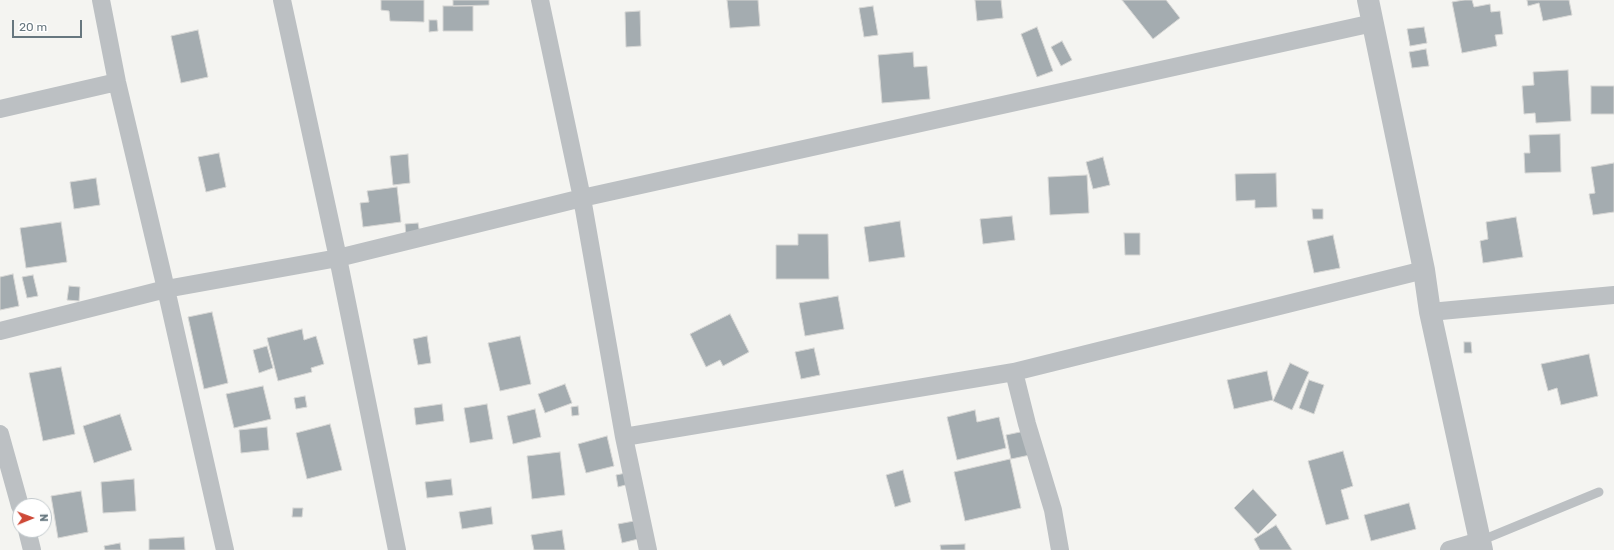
<!DOCTYPE html>
<style>
body{margin:0}
#map{position:relative;width:1614px;height:550px;overflow:hidden;background:#f4f4f1;font-family:Rubik,sans-serif}
canvas{display:block}
.north{position:absolute;left:12px;top:498px;width:40px;height:40px;box-sizing:border-box;background:#fff;border:1px solid #c2c9cc;border-radius:50%;rotate:89deg;font-size:11px;font-weight:700;line-height:16px;text-align:center;color:#67777f}
.north::after{content:'';display:block;margin:auto;width:14px;height:18px;background:#ce4937;clip-path:polygon(50% 0,100% 100%,50% 72%,0 100%)}
.scale{position:absolute;left:12px;top:20px;width:70px;height:18px;box-sizing:border-box;border:2px solid #67777f;border-top:0;padding-left:5px;font-size:12px;line-height:14px;white-space:nowrap;color:#67777f;-webkit-text-stroke:3px #fff;paint-order:stroke}
</style>
<div id="map">
<canvas width="1614" height="550"></canvas>
<div class="north">N</div>
<div class="scale">20 m</div>
</div>
<script>
const context = document.querySelector('canvas').getContext('2d');
context.lineJoin = 'round';
function fill(path, color) { context.fillStyle = color; context.fill(path, 'evenodd'); }
const shape = rows => new Path2D(rows.map(r => 'M' + r).join(''));
function trace(path, color, width, dash) { context.strokeStyle = color; context.lineWidth = width; context.lineCap = dash ? 'butt' : 'round'; context.setLineDash(dash || []); context.stroke(path); }
const building = shape([
 [381,0,424,0,424,22,390,21,389,11,381,10,381,0],
 [453,0,489,0,489,5,453,6,453,0],
 [727,0,758,0,760,26,730,28,727,0],
 [975,0,1001,0,1003,18,977,21,975,0],
 [1122,0,1166,0,1180,18,1153,39,1122,0],
 [1464,0,1472,0,1474,7,1490,4,1491,12,1500,11,1503,34,1495,35,1497,46,1462,53,1452,2,1464,0],
 [1527,0,1569,0,1572,15,1543,21,1539,3,1528,6,1527,0],
 [443,6,473,6,473,31,443,31,443,6],
 [873,6,878,35,864,37,859,8,873,6],
 [640,11,641,46,626,47,625,12,640,11],
 [429,20,437,20,438,31,429,32,429,20],
 [1037,27,1053,71,1037,77,1021,34,1037,27],
 [1424,27,1427,43,1410,46,1407,29,1424,27],
 [198,30,208,77,181,83,171,36,198,30],
 [1062,41,1072,60,1061,66,1051,47,1062,41],
 [1426,49,1429,66,1412,68,1409,52,1426,49],
 [913,52,914,67,927,66,930,99,882,103,878,55,913,52],
 [1568,70,1571,121,1536,123,1535,113,1524,114,1522,86,1534,85,1533,72,1568,70],
 [1591,86,1614,86,1614,114,1591,114,1591,86],
 [1560,134,1561,172,1525,173,1524,153,1530,153,1529,135,1560,134],
 [219,153,226,187,206,192,198,157,219,153],
 [408,154,410,183,393,185,390,156,408,154],
 [1103,157,1110,185,1093,189,1086,162,1103,157],
 [1614,163,1614,212,1593,215,1589,194,1595,193,1591,167,1614,163],
 [1276,173,1277,207,1255,208,1255,200,1236,201,1235,174,1276,173],
 [1087,175,1089,213,1050,215,1048,177,1087,175],
 [96,178,100,205,74,209,70,182,96,178],
 [397,187,401,222,363,227,360,203,369,202,367,191,397,187],
 [1312,209,1323,209,1323,219,1313,219,1312,209],
 [1012,216,1015,240,983,244,980,219,1012,216],
 [1516,217,1523,257,1483,263,1480,241,1488,239,1486,222,1516,217],
 [900,221,905,257,869,262,864,227,900,221],
 [61,222,67,262,26,268,20,228,61,222],
 [418,223,420,234,406,236,405,224,418,223],
 [1124,233,1140,233,1140,255,1125,255,1124,233],
 [798,234,828,234,829,279,776,279,776,245,798,245,798,234],
 [1333,235,1340,268,1314,273,1307,241,1333,235],
 [13,274,19,306,0,310,0,277,13,274],
 [33,275,38,296,27,298,22,277,33,275],
 [69,286,80,287,79,301,67,300,69,286],
 [838,296,844,329,805,336,799,303,838,296],
 [212,312,228,383,204,389,188,317,212,312],
 [730,314,749,352,723,366,720,360,706,367,690,334,730,314],
 [302,329,304,340,316,336,324,364,311,368,312,372,278,381,267,338,302,329],
 [427,336,431,363,418,365,413,339,427,336],
 [520,336,531,384,500,391,488,343,520,336],
 [1464,342,1471,342,1472,353,1464,353,1464,342],
 [267,346,273,368,259,373,253,350,267,346],
 [814,348,820,375,801,379,795,352,814,348],
 [1589,354,1598,396,1561,405,1557,388,1548,391,1541,364,1589,354],
 [1290,363,1309,372,1292,410,1273,401,1290,363],
 [61,367,75,434,43,441,29,373,61,367],
 [1267,371,1273,400,1234,409,1227,380,1267,371],
 [1309,380,1324,385,1314,414,1299,408,1309,380],
 [565,384,572,403,545,413,538,394,565,384],
 [263,386,271,419,234,428,226,394,263,386],
 [305,396,307,407,296,409,294,398,305,396],
 [442,404,444,421,416,425,414,408,442,404],
 [487,404,493,439,470,443,464,408,487,404],
 [578,406,579,415,572,416,571,407,578,406],
 [535,409,541,437,513,444,507,416,535,409],
 [975,410,977,422,999,417,1006,448,957,460,947,417,975,410],
 [120,414,132,450,94,463,83,426,120,414],
 [330,424,342,470,307,479,296,433,330,424],
 [267,427,269,450,241,453,239,430,267,427],
 [1025,431,1030,455,1011,459,1006,435,1025,431],
 [607,436,614,466,586,473,578,444,607,436],
 [1343,451,1353,486,1341,490,1349,519,1326,525,1308,461,1343,451],
 [560,452,565,495,532,499,527,456,560,452],
 [1010,459,1021,508,965,521,954,472,1010,459],
 [903,470,911,502,895,507,886,475,903,470],
 [626,473,629,484,618,487,616,475,626,473],
 [134,479,136,511,103,513,101,482,134,479],
 [451,479,453,495,427,498,425,482,451,479],
 [1253,489,1277,515,1258,534,1234,508,1253,489],
 [81,491,88,532,58,538,51,496,81,491],
 [1409,503,1416,529,1371,541,1364,515,1409,503],
 [491,507,493,524,462,529,459,512,491,507],
 [293,508,303,508,302,517,292,517,293,508],
 [634,521,638,539,622,543,618,524,634,521],
 [1276,525,1292,550,1260,550,1254,539,1276,525],
 [562,530,565,550,534,550,531,535,562,530],
 [184,537,185,550,149,550,149,539,184,537],
 [120,543,121,550,105,550,104,546,120,543],
 [965,544,965,550,941,550,940,545,965,544]
]);
fill(building, '#a4acb0');
trace(building, '#d6d6d4', 1);
trace(shape([
 [1480,541,1599,492]
]), '#bcc0c3', 9);
trace(shape([
 [101,0,117,82,166,289,225,550],
 [282,0,338,258,397,550],
 [540,0,582,198,624,437,648,550],
 [0,109,117,82],
 [1430,312,1614,295],
 [0,331,166,289,338,258,582,198,1373,23],
 [1014,372,1027,424,1053,510,1060,550],
 [0,434,20,506],
 [624,437,1014,372,1424,270],
 [27,530,32,550],
 [1449,550,1480,541]
]), '#bcc0c3', 18);
trace(shape([
 [1368,0,1424,270,1430,312,1482,550]
]), '#bcc0c3', 22);
</script>
